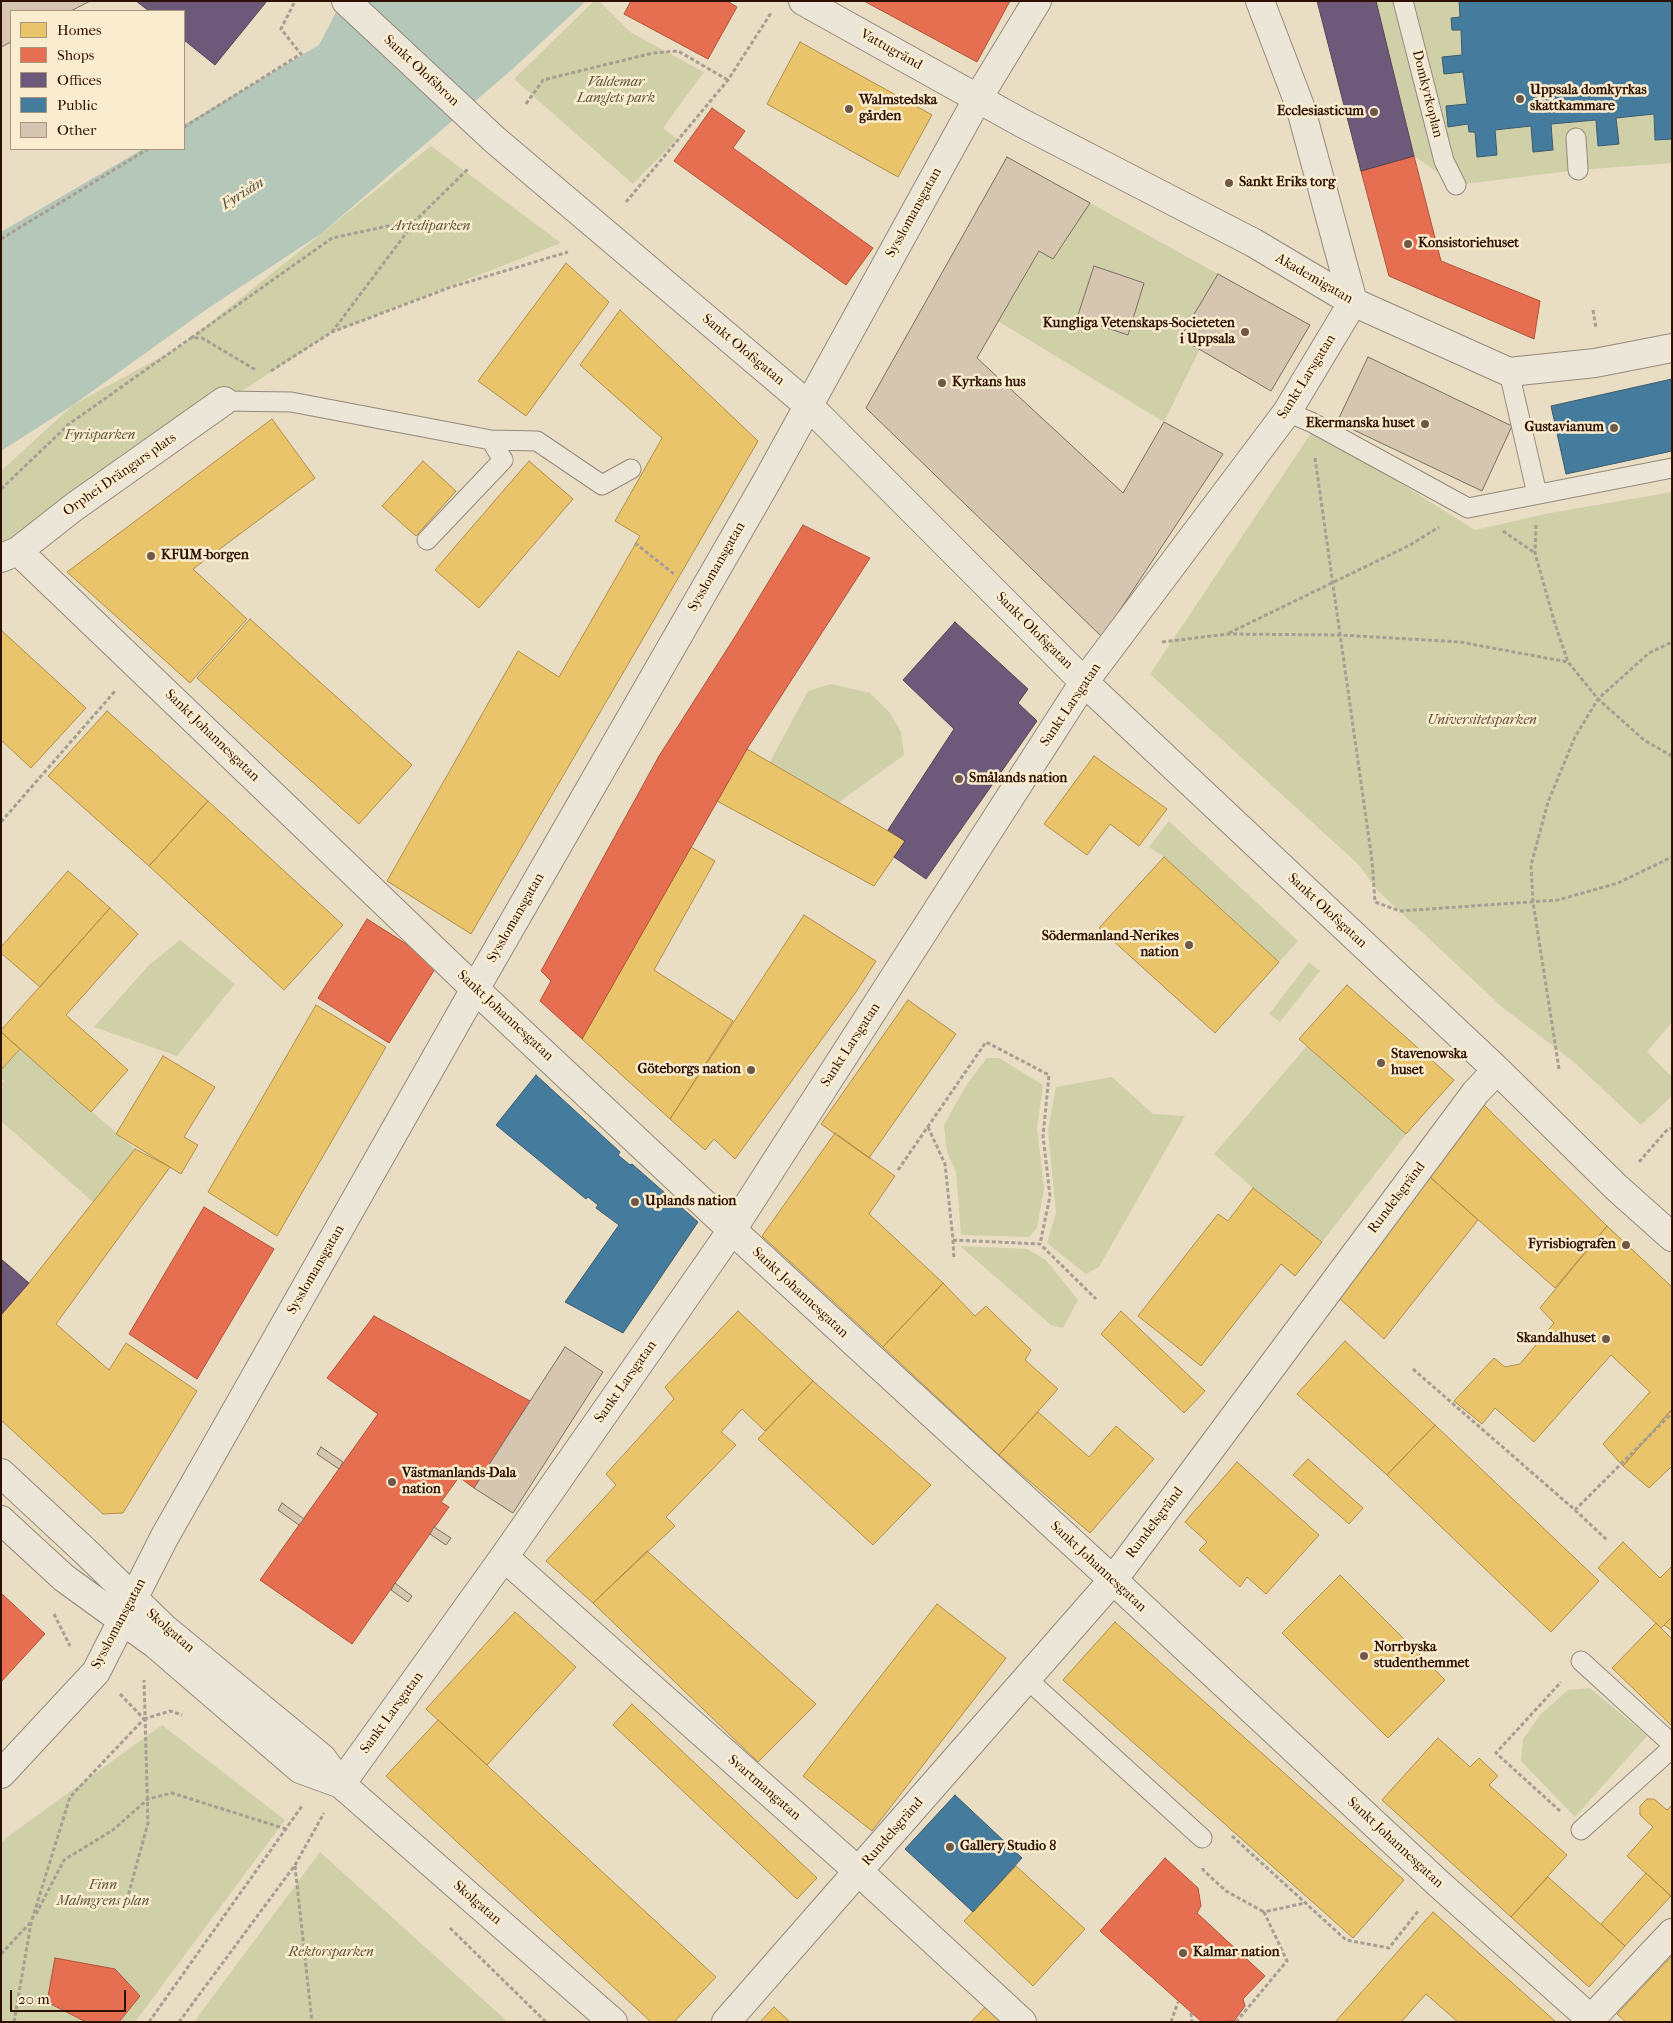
<!DOCTYPE html>
<meta charset="utf-8">
<style>
body{margin:0}
#map{position:relative;width:1673px;height:2023px;overflow:hidden;background:#e9ddc4;font-family:"IM FELL French Canon",serif}
canvas{display:block}
.frame{position:absolute;inset:0;border:2px solid #2e1000;pointer-events:none}
.legend{position:absolute;left:10px;top:10px;width:175px;height:140px;box-sizing:border-box;background:#faedcf;border:1px solid #a8957c;margin:0;padding:6px 9px;list-style:none;font-size:15px;color:#2e1000}
.legend li{display:flex;align-items:center;gap:10px;height:25px}
.legend b{width:25px;border:1px solid #a8957c}
.scale{position:absolute;left:10px;top:1990px;width:116px;height:22px;box-sizing:border-box;border:2px solid #2e1000;border-top:0;padding-left:6px;font-size:15px;line-height:18px;white-space:nowrap;color:#2e1000;-webkit-text-stroke:4px #faedcf;paint-order:stroke}
</style>
<div id="map">
<canvas width="1673" height="2023"></canvas>
<div class="frame"></div>
<ul class="legend">
<li><b style="height:14px;background:#e9c46a"></b>Homes</li>
<li><b style="height:14px;background:#e76f51"></b>Shops</li>
<li><b style="height:14px;background:#6d597a"></b>Offices</li>
<li><b style="height:14px;background:#457b9d"></b>Public</li>
<li><b style="height:14px;background:#d5c5b1"></b>Other</li>
</ul>
<div class="scale">20 m</div>
</div>
<script>
const context = document.querySelector('canvas').getContext('2d');
context.lineJoin = 'round';
function fill(path, color) { context.fillStyle = color; context.fill(path, 'evenodd'); }
const shape = rows => new Path2D(rows.map(r => 'M' + r).join(''));
function trace(path, color, width, dash) { context.strokeStyle = color; context.lineWidth = width; context.lineCap = dash ? 'butt' : 'round'; context.setLineDash(dash || []); context.stroke(path); }
function drawText(font, color, halo, rows, align = 'center') {
  context.font = font + ' "IM FELL French Canon",serif'; context.lineWidth = 5; context.setLineDash([]); context.textBaseline = 'middle'; context.strokeStyle = halo; context.fillStyle = color; for (const [text, x, y, turn = 0] of rows) {
    context.save(); context.translate(x, y); context.rotate((+turn || 0) * Math.PI / 180); context.textAlign = isNaN(turn) ? turn : align; if (halo) context.strokeText(text, 0, 0); context.fillText(text, 0, 0); context.restore();
  }
}
fill(shape([
 [594,1,599,1,630,32,704,72,663,128,677,139,633,184,514,79],
 [1376,1,1672,1,1672,163,1578,170,1456,185,1414,156],
 [431,146,561,243,332,332,1,549,1,471,73,405,181,346],
 [1090,203,1218,274,1200,349,1164,422,998,321,1039,251,1053,259],
 [1094,266,1144,283,1128,335,1077,318],
 [1314,429,1475,530,1550,513,1672,492,1672,1022,1647,1052,1672,1077,1672,1096,1641,1125,1574,1062,1502,1007,1377,890,1359,865,1150,674],
 [831,684,870,693,890,713,901,732,904,755,839,802,770,762,808,691],
 [1169,821,1298,941,1279,962,1164,857,1149,847],
 [180,940,235,984,177,1056,94,1027,149,965],
 [1309,962,1320,971,1280,1022,1269,1014],
 [1307,1046,1407,1133,1322,1242,1253,1188,1214,1154],
 [20,1049,135,1149,93,1202,1,1121,1,1084,4,1081,1,1078,1,1070],
 [987,1058,999,1058,1043,1085,1037,1128,1044,1188,1037,1228,1029,1237,961,1235,956,1172,947,1152,944,1125,967,1084],
 [1112,1077,1153,1114,1185,1116,1099,1267,1086,1274,1047,1243,1056,1213,1048,1130,1056,1087],
 [960,1246,1027,1249,1046,1260,1078,1300,1063,1328,1051,1325],
 [1590,1688,1647,1736,1575,1817,1521,1761,1523,1739,1541,1714,1568,1690],
 [162,1725,285,1820,135,2022,1,2022,1,1843,6,1838],
 [320,1852,508,2022,194,2022]
]), '#cfd0a8');
fill(shape([
 [342,1,586,1,516,66,322,233,207,309,73,405,1,451,1,232,143,149,184,149,184,125,319,45]
]), '#b5c7b9');
const homes = shape([
 [800,42,932,115,898,177,767,104,800,42],
 [566,263,609,302,526,416,478,381,566,263],
 [620,310,758,441,471,934,387,881,518,651,559,677,640,536,615,521,662,438,580,365,620,310],
 [272,419,315,478,193,569,247,619,190,683,67,572,272,419],
 [423,461,456,491,416,536,382,506,423,461],
 [529,461,573,499,479,608,435,570,529,461],
 [250,619,412,765,359,824,197,678,250,619],
 [1,630,86,708,31,768,1,740,1,630],
 [107,711,208,801,149,866,48,776,107,711],
 [747,749,905,841,874,886,717,801,747,749],
 [1094,756,1167,809,1139,846,1110,824,1087,855,1044,824,1094,756],
 [208,801,343,925,284,990,149,866,208,801],
 [691,847,715,861,654,970,733,1021,670,1119,582,1039,691,847],
 [1164,857,1279,962,1215,1033,1099,928,1164,857],
 [68,871,110,908,40,987,1,953,1,947,68,871],
 [110,908,138,934,66,1015,128,1070,91,1112,1,1032,1,1030,110,908],
 [804,915,876,961,856,992,735,1159,714,1139,705,1150,670,1119,804,915],
 [1347,985,1454,1080,1406,1134,1299,1039,1347,985],
 [908,1000,956,1034,869,1158,821,1124,908,1000],
 [316,1005,386,1047,277,1236,208,1192,316,1005],
 [1,1032,20,1049,1,1070,1,1032],
 [163,1056,215,1087,184,1137,198,1145,181,1174,116,1134,163,1056],
 [1484,1105,1607,1226,1555,1288,1430,1177,1484,1105],
 [835,1133,895,1176,869,1214,943,1283,883,1347,762,1236,835,1133],
 [135,1149,170,1167,56,1324,109,1370,126,1343,197,1391,123,1513,103,1514,1,1420,1,1315,29,1283,135,1149],
 [1430,1177,1478,1220,1384,1339,1337,1296,1430,1177],
 [1253,1188,1322,1242,1295,1276,1281,1264,1201,1366,1138,1316,1218,1214,1228,1221,1253,1188],
 [1607,1226,1672,1287,1672,1409,1623,1466,1603,1444,1650,1392,1611,1355,1534,1442,1495,1408,1482,1424,1454,1401,1494,1358,1505,1367,1520,1364,1554,1323,1540,1308,1607,1226],
 [943,1283,975,1316,986,1306,1031,1350,1025,1360,1058,1389,999,1455,883,1347,943,1283],
 [738,1311,813,1381,765,1431,742,1409,721,1432,736,1445,666,1517,675,1526,593,1603,546,1561,616,1485,606,1474,674,1399,665,1387,738,1311],
 [1121,1311,1205,1391,1184,1413,1101,1334,1121,1311],
 [1345,1341,1435,1425,1387,1475,1297,1394,1345,1341],
 [813,1381,931,1485,873,1545,758,1439,813,1381],
 [1672,1409,1672,1466,1649,1488,1623,1466,1672,1409],
 [1038,1412,1089,1457,1116,1426,1154,1459,1090,1533,999,1455,1038,1412],
 [1435,1425,1599,1581,1551,1632,1387,1475,1435,1425],
 [1308,1459,1363,1508,1349,1524,1293,1475,1308,1459],
 [1237,1462,1319,1535,1266,1594,1247,1577,1240,1587,1199,1550,1207,1542,1185,1522,1237,1462],
 [1623,1542,1660,1578,1672,1566,1672,1617,1661,1628,1598,1568,1623,1542],
 [647,1551,816,1704,758,1762,593,1603,647,1551],
 [1340,1575,1445,1680,1388,1738,1282,1633,1340,1575],
 [937,1604,1006,1658,872,1831,803,1776,937,1604],
 [515,1612,576,1667,487,1765,426,1709,515,1612],
 [1672,1617,1672,1631,1664,1625,1672,1617],
 [1115,1622,1404,1880,1353,1938,1063,1680,1115,1622],
 [1656,1623,1672,1639,1672,1726,1612,1668,1656,1623],
 [632,1704,817,1878,797,1899,613,1725,632,1704],
 [438,1720,716,1977,674,2022,651,2022,386,1776,438,1720],
 [1438,1738,1470,1767,1479,1758,1498,1776,1489,1785,1567,1855,1511,1917,1382,1800,1438,1738],
 [1647,1799,1654,1799,1667,1810,1672,1805,1672,1897,1627,1856,1653,1827,1640,1815,1640,1806,1647,1799],
 [1016,1866,1085,1929,1033,1986,964,1921,1016,1866],
 [1646,1873,1671,1896,1625,1946,1601,1924,1646,1873],
 [1548,1877,1625,1946,1589,1987,1511,1917,1548,1877],
 [1433,1912,1556,2022,1458,2022,1426,1994,1401,2022,1335,2022,1433,1912],
 [1672,1956,1672,2022,1626,2022,1617,2014,1672,1956],
 [990,2002,1010,2022,971,2022,990,2002],
 [774,2007,790,2022,760,2022,774,2007]
]);
fill(homes, '#e9c46a');
trace(homes, '#b18e4a', 1);
const shops = shape([
 [631,1,727,1,737,7,708,59,624,14,631,1],
 [864,1,1010,1,977,62,864,1],
 [712,108,745,131,733,148,873,248,846,285,674,161,712,108],
 [1414,156,1441,261,1540,301,1534,339,1389,276,1361,171,1414,156],
 [803,525,870,558,747,749,582,1039,540,1001,551,981,541,971,659,756,738,632,803,525],
 [367,919,438,964,389,1043,318,998,367,919],
 [204,1207,274,1249,197,1379,129,1334,204,1207],
 [374,1316,530,1401,474,1488,459,1477,441,1502,449,1507,352,1644,260,1580,378,1414,327,1378,374,1316],
 [1,1593,45,1634,1,1682,1,1593],
 [1165,1858,1198,1888,1201,1906,1197,1913,1265,1976,1243,1999,1245,2006,1234,2021,1202,2022,1100,1931,1165,1858],
 [55,1958,115,1969,140,1996,119,2022,86,2022,47,2002,55,1958]
]);
fill(shops, '#e76f51');
trace(shops, '#b05239', 1);
const offices = shape([
 [136,1,267,1,215,65,184,40,184,11,149,11,136,1],
 [1317,1,1376,1,1414,156,1361,171,1317,1],
 [955,622,1028,689,1018,703,1037,721,926,879,894,857,905,841,888,830,954,729,903,680,955,622],
 [1,1259,29,1283,1,1315,1,1259]
]);
fill(offices, '#6d597a');
trace(offices, '#5a4355', 1);
const public = shape([
 [1459,1,1672,1,1672,139,1655,140,1654,114,1616,118,1619,144,1598,146,1596,120,1551,124,1553,150,1533,152,1531,126,1495,130,1497,155,1477,157,1475,132,1469,132,1468,124,1448,127,1446,106,1467,104,1463,72,1444,74,1442,57,1462,55,1461,30,1452,30,1451,18,1460,17,1459,1],
 [1672,379,1672,451,1566,474,1551,406,1672,379],
 [536,1075,620,1152,618,1155,630,1165,632,1164,698,1222,623,1333,565,1302,619,1225,596,1208,598,1205,588,1197,586,1199,496,1125,536,1075],
 [955,1795,1022,1858,973,1912,905,1849,955,1795]
]);
fill(public, '#457b9d');
trace(public, '#3e5b6e', 1);
const building = shape([
 [1,1,90,1,71,11,11,11,11,42,1,47,1,1],
 [1007,157,1090,203,1053,259,1039,251,977,358,1123,493,1164,422,1223,454,1102,637,866,408,1007,157],
 [1094,266,1144,283,1128,335,1077,318,1094,266],
 [1218,274,1310,325,1271,391,1180,338,1218,274],
 [1368,357,1512,426,1482,491,1337,422,1368,357],
 [565,1347,603,1372,513,1513,474,1488,565,1347],
 [321,1447,343,1462,339,1469,317,1454,321,1447],
 [282,1503,304,1519,299,1525,278,1510,282,1503],
 [434,1527,451,1538,446,1545,430,1534,434,1527],
 [395,1583,412,1596,408,1602,391,1590,395,1583]
]);
fill(building, '#d5c5b1');
trace(building, '#7a6f60', 1);
const lane = shape([
 [1403,1,1444,161,1456,185],
 [1576,138,1578,170],
 [1509,372,1537,494],
 [224,401,291,402,491,440,503,460,427,540],
 [1287,412,1311,422,1468,508,1672,468],
 [491,440,537,441,602,485,631,469],
 [1581,1661,1672,1744],
 [1027,1679,1202,1838],
 [1581,1830,1672,1748]
]);
const street = shape([
 [346,1,495,140,808,405,1084,682,1497,1070,1616,1187,1672,1237],
 [803,1,1020,122,1254,243,1353,302,1509,372,1595,363,1672,348],
 [18,551,475,989,732,1230,1113,1580,1439,1884,1594,2022],
 [1,558,18,551,74,507,224,401],
 [1,1473,87,1553,164,1628,322,1758,341,1784,613,2022],
 [1,1520,64,1578,155,1644,300,1769,341,1784],
 [504,1557,858,1871,1022,2022],
 [1,1774,96,1672,164,1538,475,989,767,481,978,98,1037,1],
 [341,1784,504,1557,732,1230,1084,682,1287,412,1353,302,1300,106,1260,1],
 [726,2022,1113,1580,1476,1092,1497,1070],
 [1588,2022,1672,1933]
]);
trace(lane, '#948a7a', 21);
trace(street, '#948a7a', 30);
trace(shape([
 [526,104,543,80,653,53,678,51,728,80],
 [184,127,301,54,281,29,295,1],
 [626,202,728,80,771,13],
 [1,239,148,149],
 [1593,310,1596,328],
 [332,332,416,220,469,168],
 [191,338,332,238,416,220],
 [271,371,332,332,451,287,568,252],
 [1315,458,1372,860,1375,902,1400,911,1558,900,1618,883,1672,857],
 [1,489,69,424,191,338,202,338,256,370],
 [1536,525,1535,553,1555,624,1568,662],
 [1503,531,1535,553],
 [635,543,674,574],
 [1229,633,1410,545,1439,527],
 [1162,642,1228,634,1340,635,1460,642,1568,662,1598,699,1644,740,1672,756],
 [1,822,116,690],
 [1559,1069,1533,902,1531,865,1548,802,1575,737,1598,699,1649,653,1672,642],
 [928,1127,945,1164,953,1240,1040,1244,1096,1299],
 [1639,1162,1666,1131,1672,1128],
 [898,1170,986,1042,1049,1075,1043,1136,1050,1196,1040,1244],
 [953,1240,954,1259],
 [1413,1369,1575,1510,1672,1413],
 [1575,1510,1607,1540],
 [54,1614,70,1646],
 [144,1719,170,1711,182,1715],
 [1560,1811,1496,1753,1561,1682],
 [1232,1836,1346,1940,1389,1948,1419,1910],
 [295,1866,312,2022],
 [1203,1868,1203,1870,1226,1891,1264,1912],
 [125,1907,148,1823,144,1680],
 [36,1914,64,1860,113,1830,148,1799,172,1793,286,1829],
 [450,1928,546,2022],
 [1,1954,30,1923],
 [1191,2013,1192,2022],
 [14,2022,31,1923,70,1797,144,1719,120,1694],
 [149,2022,302,1806],
 [179,2022,295,1865,324,1813],
 [1171,2022,1178,2002],
 [1236,2022,1287,1961,1264,1912,1305,1903]
]), '#a69e93', 3, [4, 2.5]);
trace(lane, '#ece6d9', 19);
trace(street, '#ece6d9', 28);
for (const [x, y, r, color] of [
 [1520,99,5,"#6f5845"],
 [849,109,5,"#6f5845"],
 [1374,112,5,"#6f5845"],
 [1229,183,5,"#6f5845"],
 [1408,244,5,"#6f5845"],
 [1245,332,5,"#6f5845"],
 [942,383,5,"#6f5845"],
 [1425,424,5,"#6f5845"],
 [1614,428,5,"#6f5845"],
 [151,556,5,"#6f5845"],
 [959,779,5,"#6f5845"],
 [1189,945,5,"#6f5845"],
 [1381,1063,5,"#6f5845"],
 [751,1070,5,"#6f5845"],
 [635,1202,5,"#6f5845"],
 [1626,1245,5,"#6f5845"],
 [1606,1339,5,"#6f5845"],
 [392,1482,5,"#6f5845"],
 [1364,1656,5,"#6f5845"],
 [950,1847,5,"#6f5845"],
 [1183,1953,5,"#6f5845"]
]) { const dot = new Path2D(); dot.arc(x, y, r, 0, 2 * Math.PI); context.fillStyle = color; context.fill(dot); trace(dot, '#faedcf', 2); }
drawText('14px', '#2e1000', '#faedcf', [
 ["Vattugränd",891,50,29],
 ["Sankt Olofsbron",421,71,43],
 ["Domkyrkoplan",1427,94,76],
 ["Sysslomansgatan",914,213,-61],
 ["Akademigatan",1314,279,30],
 ["Sankt Olofsgatan",743,350,40],
 ["Sankt Larsgatan",1307,377,-58],
 ["Orphei Drängars plats",120,475,-35],
 ["Sysslomansgatan",717,567,-60],
 ["Sankt Olofsgatan",1034,631,45],
 ["Sankt Larsgatan",1071,705,-56],
 ["Sankt Johannesgatan",212,736,44],
 ["Sankt Olofsgatan",1327,911,43],
 ["Sysslomansgatan",516,918,-60],
 ["Sankt Johannesgatan",505,1016,43],
 ["Sankt Larsgatan",851,1045,-57],
 ["Rundelsgränd",1397,1198,-53],
 ["Sysslomansgatan",316,1270,-60],
 ["Sankt Johannesgatan",800,1293,43],
 ["Sankt Larsgatan",626,1382,-55],
 ["Rundelsgränd",1155,1523,-53],
 ["Sankt Johannesgatan",1098,1567,43],
 ["Sysslomansgatan",119,1624,-62],
 ["Skolgatan",170,1631,41],
 ["Sankt Larsgatan",392,1713,-54],
 ["Svartmangatan",764,1788,41],
 ["Rundelsgränd",893,1832,-49],
 ["Sankt Johannesgatan",1395,1843,43],
 ["Skolgatan",477,1903,41]
]);
drawText('italic 14px', '#5f4f33', '#faedcf', [
 ["Valdemar",616,83],
 ["Langlets park",616,99],
 ["Artediparken",431,227],
 ["Fyrisparken",100,436],
 ["Universitetsparken",1482,721],
 ["Finn",103,1886],
 ["Malmgrens plan",103,1902],
 ["Rektorsparken",331,1953]
]);
drawText('bold 14px', '#2e1000', '#faedcf', [
 ["Uppsala domkyrkas",1530,91],
 ["skattkammare",1530,107],
 ["Walmstedska",859,101],
 ["gården",859,117],
 ["Ecclesiasticum",1364,112,"right"],
 ["Sankt Eriks torg",1239,183],
 ["Konsistoriehuset",1418,244],
 ["Kungliga Vetenskaps-Societeten",1235,324,"right"],
 ["i Uppsala",1235,340,"right"],
 ["Kyrkans hus",952,383],
 ["Ekermanska huset",1415,424,"right"],
 ["Gustavianum",1604,428,"right"],
 ["KFUM-borgen",161,556],
 ["Smålands nation",969,779],
 ["Södermanland-Nerikes",1179,937,"right"],
 ["nation",1179,953,"right"],
 ["Stavenowska",1391,1055],
 ["huset",1391,1071],
 ["Göteborgs nation",741,1070,"right"],
 ["Uplands nation",645,1202],
 ["Fyrisbiografen",1616,1245,"right"],
 ["Skandalhuset",1596,1339,"right"],
 ["Västmanlands-Dala",402,1474],
 ["nation",402,1490],
 ["Norrbyska",1374,1648],
 ["studenthemmet",1374,1664],
 ["Gallery Studio 8",960,1847],
 ["Kalmar nation",1193,1953]
], 'left');
drawText('italic 15px', '#564d3f', '#faedcf', [
 ["Fyrisån",243,194,-32]
]);
</script>
